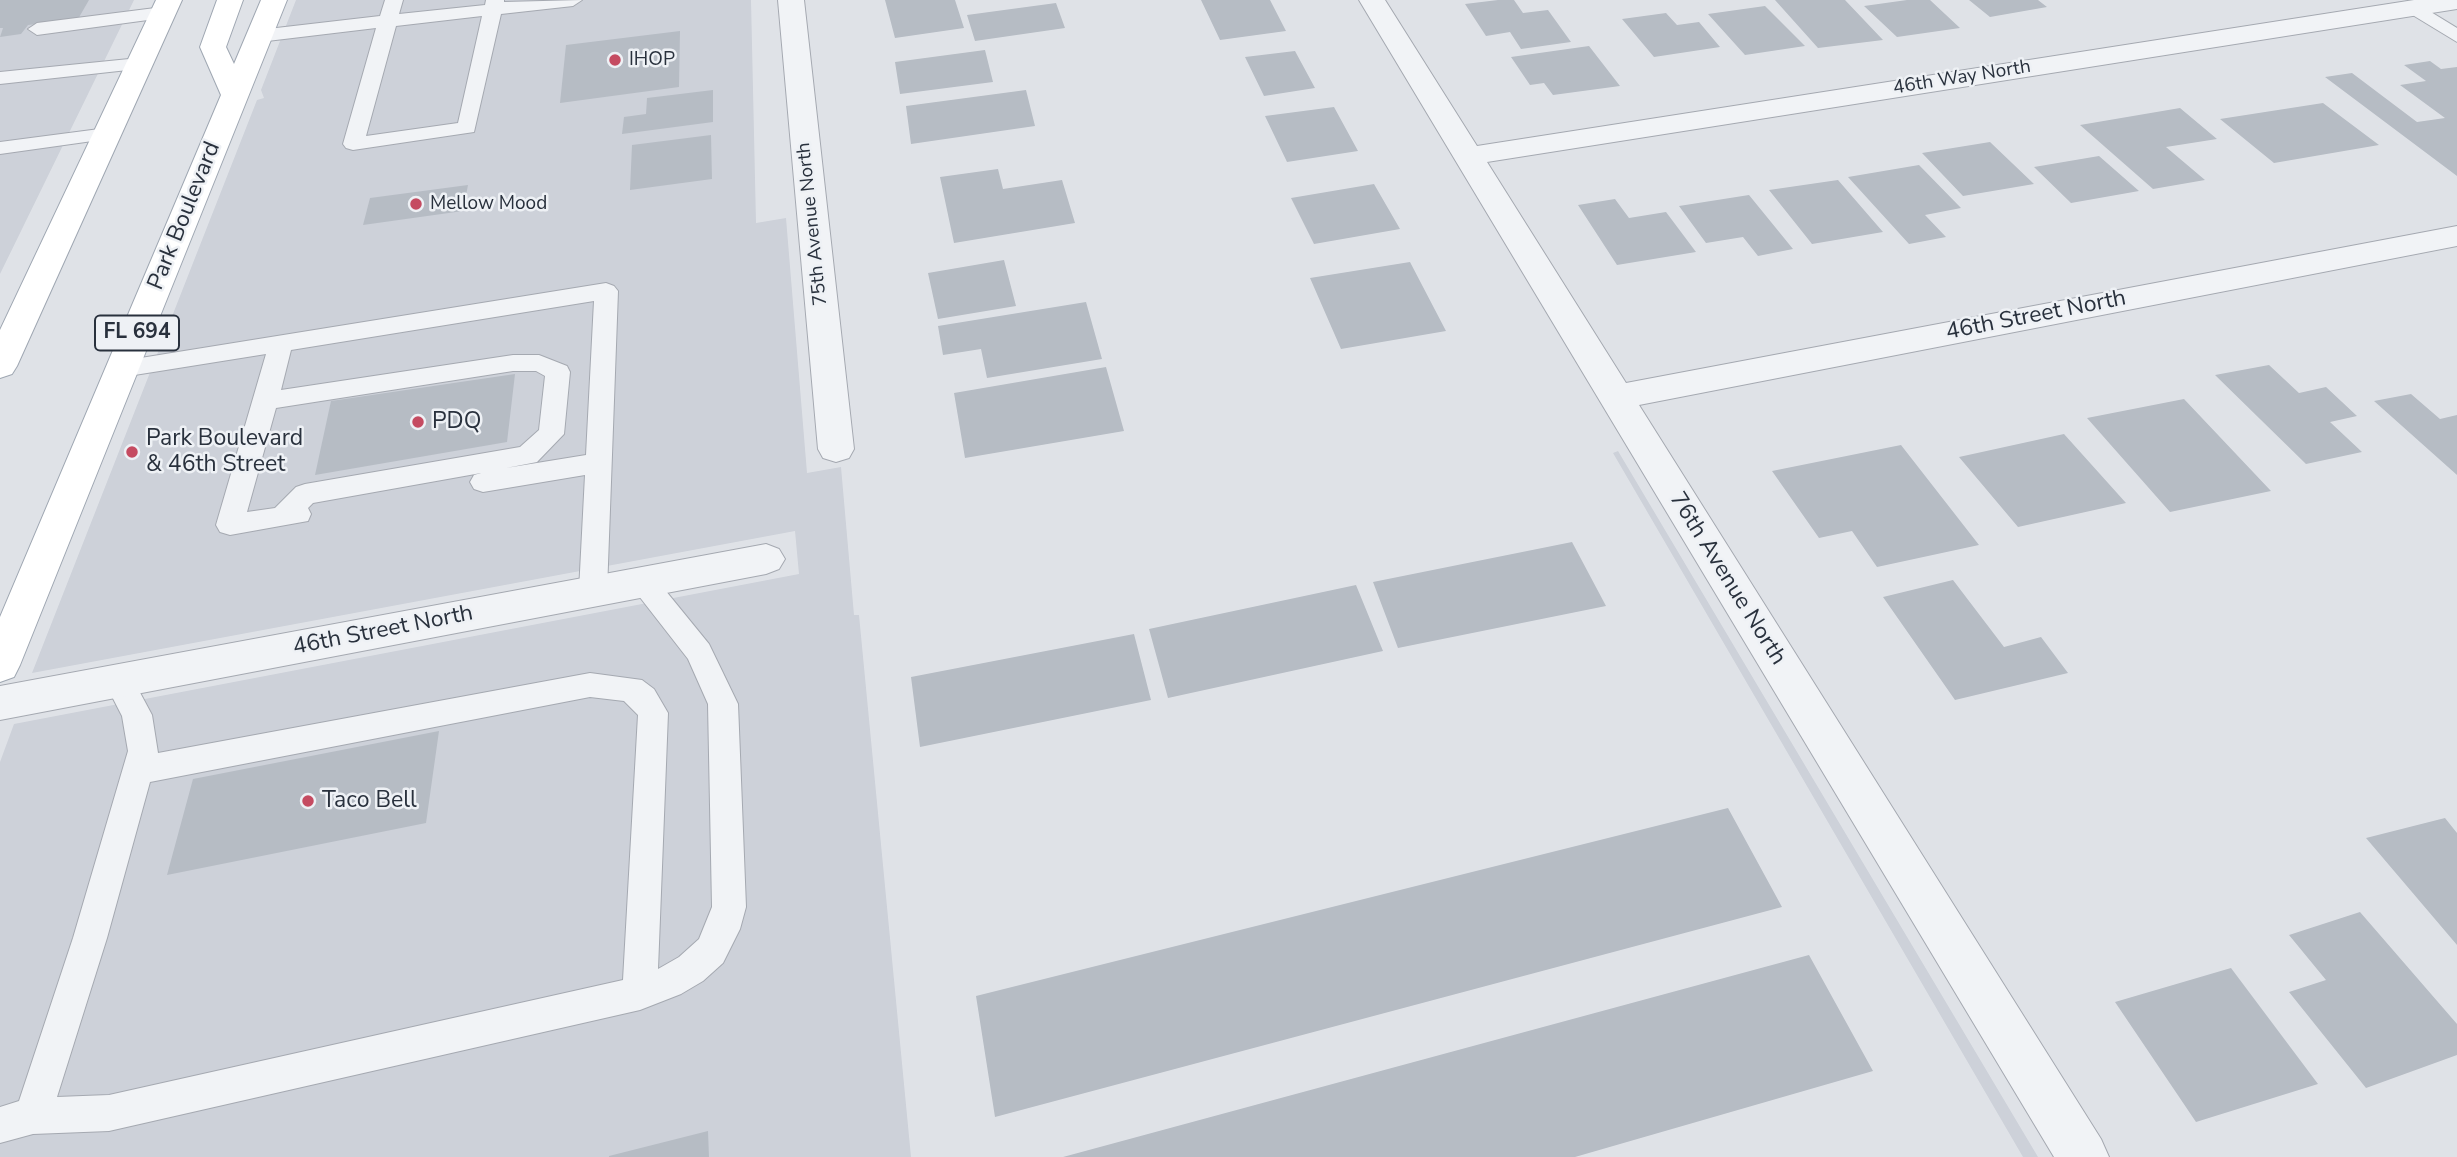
<!DOCTYPE html>
<style>
body{margin:0}
canvas{display:block;background:#dfe2e7}
</style>
<canvas width="2457" height="1157"></canvas>
<script>
const context = document.querySelector('canvas').getContext('2d');
context.lineJoin = 'round';
function fill(path, color) { context.fillStyle = color; context.fill(path, 'evenodd'); }
const shape = rows => new Path2D(rows.map(r => 'M' + r).join(''));
function trace(path, color, width, dash) { context.strokeStyle = color; context.lineWidth = width; context.lineCap = dash ? 'butt' : 'round'; context.setLineDash(dash || []); context.stroke(path); }
function drawText(font, color, halo, rows, align = 'center') {
  context.font = font + ' "Nunito Sans",sans-serif'; context.lineWidth = 5; context.setLineDash([]); context.textBaseline = 'middle'; context.strokeStyle = halo; context.fillStyle = color; for (const [text, x, y, turn = 0] of rows) {
    context.save(); context.translate(x, y); context.rotate((+turn || 0) * Math.PI / 180); context.textAlign = isNaN(turn) ? turn : align; if (halo) context.strokeText(text, 0, 0); context.fillText(text, 0, 0); context.restore();
  }
}
fill(shape([
 [0,0,134,0,0,274],
 [296,0,751,0,756,223,786,218,807,473,841,467,854,615,859,615,911,1157,0,1157,0,762,14,724,799,574,795,531,32,673,257,100,264,98,261,90],
 [1618,451,2038,1157,2023,1157,1613,453]
]), '#cdd1d9');
fill(shape([
 [0,0,89,0,78,19,28,25,21,34,0,37,3,28,0,28],
 [885,0,955,0,964,28,895,38],
 [1201,0,1270,0,1286,31,1220,40],
 [1498,0,1514,0,1523,13,1548,10,1571,42,1521,49,1510,32,1486,36,1465,4],
 [1775,0,1845,0,1883,40,1818,48],
 [1907,0,1930,0,1960,28,1897,37,1864,6],
 [1969,0,2038,0,2047,7,1990,17],
 [1056,3,1065,28,975,41,967,15],
 [1765,6,1805,46,1745,55,1708,14],
 [1666,13,1677,25,1699,22,1720,47,1654,57,1622,19],
 [680,31,679,87,560,103,566,45],
 [1589,46,1620,86,1553,95,1544,83,1530,85,1511,57],
 [985,50,993,82,900,94,895,62],
 [1295,51,1315,88,1264,96,1245,57],
 [2430,61,2441,69,2457,67,2457,176,2325,77,2352,73,2417,122,2445,118,2400,85,2426,81,2404,65],
 [713,90,713,122,622,134,624,117,646,114,647,98],
 [1026,90,1035,126,911,144,906,106],
 [2323,103,2379,145,2274,163,2220,119],
 [1334,107,1358,151,1287,162,1265,116],
 [2180,108,2217,139,2166,147,2205,180,2153,189,2080,125],
 [711,135,712,179,630,190,632,145],
 [1990,142,2034,184,1963,196,1922,153],
 [2099,156,2139,191,2071,203,2034,167],
 [1919,165,1961,208,1925,215,1946,237,1909,244,1848,177],
 [998,169,1003,189,1062,180,1075,223,954,243,940,177],
 [1838,180,1883,232,1812,244,1769,190],
 [1374,184,1400,229,1314,244,1291,198],
 [468,185,463,211,363,225,370,198],
 [1749,195,1793,249,1758,256,1743,237,1706,243,1679,206],
 [1615,199,1629,218,1666,212,1696,252,1617,265,1578,205],
 [1004,260,1016,306,938,319,928,273],
 [1410,262,1446,331,1341,349,1310,278],
 [1086,302,1102,359,987,378,981,349,943,355,938,326],
 [2269,365,2299,393,2326,387,2357,416,2330,422,2362,452,2306,464,2215,375],
 [1106,367,1124,431,965,458,954,393],
 [515,374,507,442,315,475,331,401],
 [2411,394,2440,419,2457,415,2457,475,2374,401],
 [2184,399,2271,491,2170,512,2087,418],
 [2064,434,2126,503,2018,527,1959,457],
 [1901,445,1979,545,1877,567,1852,531,1819,538,1772,471],
 [1572,542,1606,606,1398,648,1373,582],
 [1953,580,2004,647,2041,637,2068,673,1955,700,1883,597],
 [1356,585,1383,651,1168,698,1149,629],
 [1134,634,1151,700,920,747,911,677],
 [439,731,426,823,167,875,193,779],
 [1728,808,1782,907,995,1117,976,996],
 [2445,818,2457,833,2457,945,2366,838],
 [2360,912,2457,1024,2457,1055,2366,1088,2289,992,2326,980,2289,935],
 [1809,955,1873,1071,1575,1157,1063,1157],
 [2231,968,2318,1084,2196,1122,2115,1002],
 [708,1131,709,1157,609,1157,609,1156]
]), '#b6bcc4');
const service = shape([
 [385,0,403,0,399,14,485,5,486,0,504,0,504,2,582,0,573,6,501,14,474,132,353,150,346,148,343,144,376,28,259,42,249,36,259,30,380,16,385,0],
 [482,16,458,123,366,136,396,26,482,16],
 [2413,1,2457,28,2457,42,2406,11,2404,7,2406,3,2413,1],
 [163,7,172,13,170,17,37,35,28,29,37,23,163,7],
 [139,58,146,60,149,64,146,68,0,84,0,72,139,58],
 [107,128,114,130,117,134,114,138,0,154,0,142,107,128],
 [606,283,614,286,618,291,607,591,603,599,593,602,583,599,579,591,585,475,483,492,474,489,470,482,474,475,481,473,313,503,308,508,311,514,308,521,230,535,220,532,216,525,266,354,122,377,113,375,110,369,113,363,122,361,606,283],
 [594,301,586,455,506,468,537,462,564,434,570,372,567,366,539,355,513,355,281,390,291,350,594,301],
 [513,371,536,371,545,376,539,430,520,447,305,484,296,487,275,508,247,512,276,408,513,371],
 [642,571,652,574,709,644,738,704,746,907,740,929,723,963,703,981,681,994,640,1010,109,1131,33,1134,0,1143,0,1107,19,1101,73,938,128,751,122,716,104,681,109,672,119,669,129,672,152,715,158,753,590,673,642,680,654,689,668,713,658,969,679,957,699,939,712,907,708,704,688,659,628,582,632,574,642,571],
 [590,697,624,701,638,715,623,980,109,1095,57,1097,107,938,150,782,590,697]
]);
const minor = shape([
 [778,0,804,0,854,449,849,458,836,462,823,458,818,449,778,0],
 [1359,0,1385,0,1477,146,2414,0,2457,0,2457,9,1487,162,1626,383,2457,226,2457,246,1639,405,2101,1139,2109,1157,2054,1157,1359,0],
 [766,544,779,549,785,559,779,569,766,574,0,720,0,686,766,544]
]);
const primary = shape([
 [156,0,182,0,17,366,12,374,0,378,0,330,156,0],
 [217,0,243,0,226,47,234,64,261,0,287,0,20,665,14,677,0,682,0,617,221,95,200,47,217,0]
]);
trace(service, '#a5a9b1', 2);
trace(minor, '#a5a9b1', 2);
trace(primary, '#9fa7b2', 2);
fill(service, '#f1f3f6');
fill(minor, '#f1f3f6');
fill(primary, '#fff');
for (const [x, y, r, color] of [
 [615,60,7,"#c54b61"],
 [416,204,7,"#c54b61"],
 [418,422,7,"#c54b61"],
 [132,452,7,"#c54b61"],
 [308,801,7,"#c54b61"]
]) { const dot = new Path2D(); dot.arc(x, y, r, 0, 2 * Math.PI); context.fillStyle = color; context.fill(dot); trace(dot, '#eef1f5', 2.5); }
drawText('19px', '#29313d', '#eef1f5', [
 ["IHOP",629,60],
 ["Mellow Mood",430,204]
], 'left');
drawText('19px', '#29313d', '#eef1f5', [
 ["46th Way North",1962,78,-9],
 ["75th Avenue North",813,224,-96]
]);
for (const [x, y, w] of [
 [137,333,84]
]) { const box = new Path2D(); box.roundRect(x - w / 2, y - 17.5, w, 35, 5); context.fillStyle = '#eef1f5'; context.fill(box); trace(box, '#29313d', 2); }
drawText('bold 21px', '#29313d', null, [
 ["FL 694",137,333]
]);
drawText('23px', '#29313d', '#eef1f5', [
 ["Park Boulevard",185,216,-68],
 ["46th Street North",2036,316,-11],
 ["76th Avenue North",1727,579,58],
 ["46th Street North",383,631,-11]
]);
drawText('23px', '#29313d', '#eef1f5', [
 ["PDQ",432,422],
 ["Park Boulevard",146,439],
 ["& 46th Street",146,465],
 ["Taco Bell",322,801]
], 'left');
</script>
